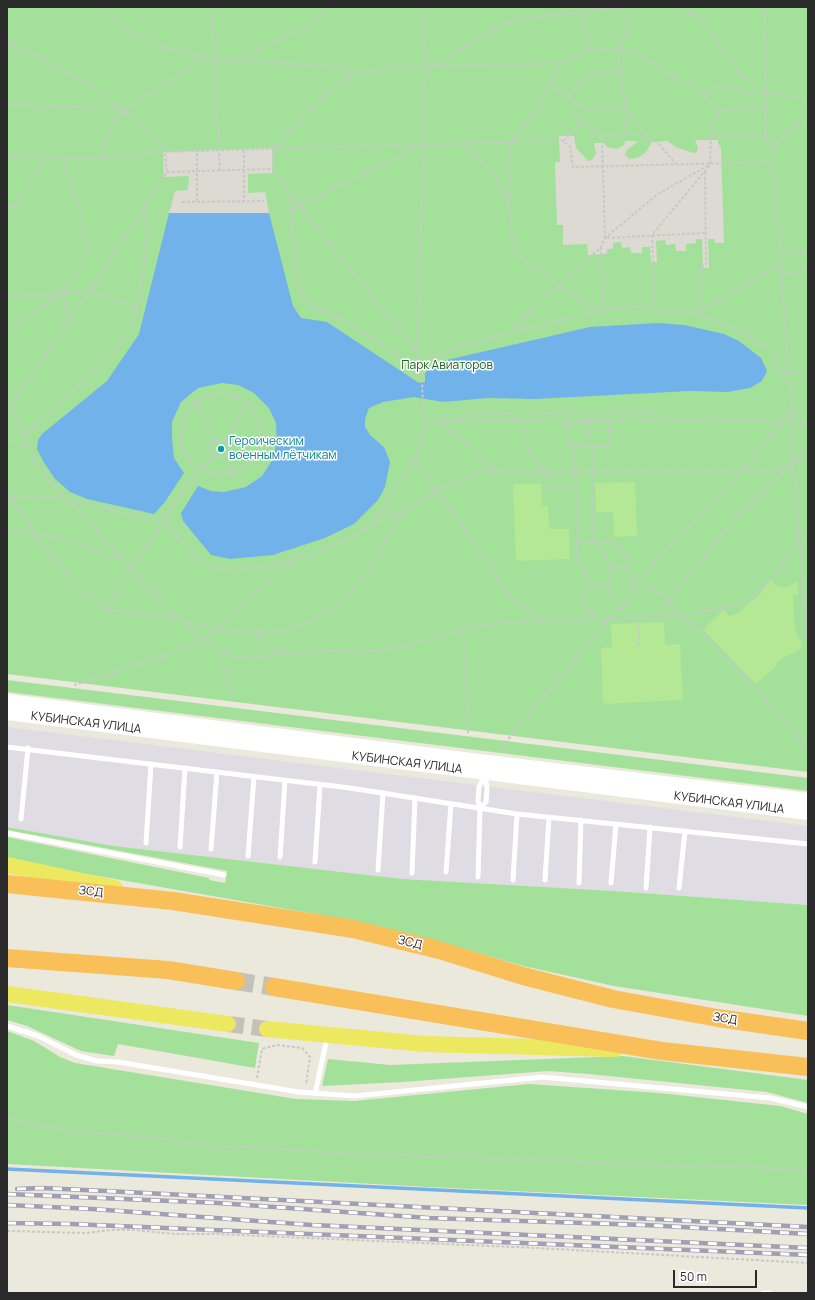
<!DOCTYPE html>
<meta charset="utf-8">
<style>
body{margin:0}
#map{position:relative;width:815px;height:1300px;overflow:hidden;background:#ebe8dc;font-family:Manrope,sans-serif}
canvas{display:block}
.frame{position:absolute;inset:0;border:8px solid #2a2a2a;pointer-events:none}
.scale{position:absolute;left:673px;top:1270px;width:84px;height:18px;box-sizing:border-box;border:2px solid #2a2a2a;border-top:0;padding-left:5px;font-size:12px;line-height:14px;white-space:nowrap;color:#2a2a2a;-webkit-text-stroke:3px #fff;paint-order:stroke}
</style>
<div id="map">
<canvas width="815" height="1300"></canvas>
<div class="frame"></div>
<div class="scale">50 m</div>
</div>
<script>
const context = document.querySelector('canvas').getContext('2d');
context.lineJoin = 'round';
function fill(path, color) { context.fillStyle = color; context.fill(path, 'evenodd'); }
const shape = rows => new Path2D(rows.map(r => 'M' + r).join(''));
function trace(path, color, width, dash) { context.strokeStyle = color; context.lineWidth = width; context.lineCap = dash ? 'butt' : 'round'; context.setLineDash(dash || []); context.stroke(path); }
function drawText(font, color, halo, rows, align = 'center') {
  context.font = font + ' Manrope,sans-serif'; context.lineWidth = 3; context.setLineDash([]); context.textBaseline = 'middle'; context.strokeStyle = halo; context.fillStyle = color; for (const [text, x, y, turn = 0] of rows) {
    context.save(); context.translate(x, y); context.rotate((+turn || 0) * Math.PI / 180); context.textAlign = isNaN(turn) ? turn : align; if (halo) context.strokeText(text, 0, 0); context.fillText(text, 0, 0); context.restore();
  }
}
fill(shape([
 [7,727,808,826,808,905,614,891,403,879,114,846,7,827]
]), '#e0dce4');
fill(shape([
 [7,7,808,7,808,772,7,674],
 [7,680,808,778,808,791,7,692],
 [7,827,114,846,403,879,614,891,808,905,808,1016,614,986,523,966,441,942,355,921,75,872,7,857,7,837,209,878,209,880,225,883,227,871,7,830],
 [7,1005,259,1043,255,1068,118,1044,114,1056,81,1051,27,1026,7,1020],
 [7,1031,34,1041,60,1057,75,1063,296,1099,354,1101,529,1084,659,1093,780,1106,808,1114,808,1205,428,1187,7,1164],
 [623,1056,808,1080,808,1103,767,1092,589,1074,548,1071,402,1082,322,1086,328,1059,390,1065]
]), '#a3e19a');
fill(shape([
 [635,482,637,536,614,537,613,512,596,512,595,483],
 [513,484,541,484,542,506,548,506,549,529,569,529,570,559,516,561],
 [771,579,774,584,780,587,788,587,797,581,798,595,795,594,793,596,795,629,798,638,802,639,801,649,778,661,776,666,756,684,703,630,723,610,729,616,738,613,759,595],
 [664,622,665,645,680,644,683,700,603,704,601,648,612,647,611,624]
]), '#b4e895');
fill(shape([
 [559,136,574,136,576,148,588,161,592,160,596,154,594,143,604,143,607,147,617,149,624,145,625,141,638,141,626,151,625,155,630,159,639,157,646,152,652,142,667,141,676,147,693,153,697,152,698,148,695,140,718,140,718,143,721,148,724,243,715,243,714,239,708,239,709,268,703,268,702,239,696,239,696,243,686,244,686,251,676,251,675,244,666,245,665,240,656,241,657,262,651,262,650,247,642,247,642,253,631,253,630,247,622,248,621,242,613,243,613,249,607,249,607,253,604,254,588,255,587,244,563,245,563,225,557,225,555,162,560,162],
 [273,148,272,173,248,174,248,193,265,192,269,213,169,213,175,191,188,190,189,176,164,177,163,152]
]), '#dcdad2');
fill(shape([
 [169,213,269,213,293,306,301,318,327,322,419,383,425,382,425,374,428,369,438,362,590,327,658,323,684,325,724,334,739,341,761,358,767,371,762,381,750,388,728,392,690,391,534,399,488,398,443,402,414,397,383,402,369,408,365,419,365,427,370,435,384,447,390,462,385,487,378,500,354,524,325,538,273,555,230,559,211,555,183,521,181,513,198,486,211,491,224,492,246,487,262,476,273,459,277,441,276,423,269,408,254,393,238,385,222,383,198,388,181,402,172,422,172,438,174,458,184,473,165,502,154,514,87,499,70,492,55,479,43,461,37,449,38,440,42,434,107,381,139,334]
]), '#71b2eb');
trace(shape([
 [7,1169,808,1208]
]), '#71b2eb', 3.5);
trace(shape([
 [228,1024,267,1029]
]), '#c4c2b8', 16, [16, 8]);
trace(shape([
 [236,981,274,987]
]), '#c4c2b8', 18, [18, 9]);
trace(shape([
 [95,7,124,28,163,47,214,59,327,66,340,69,351,74],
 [205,7,217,7],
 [679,7,698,17,708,29,738,72,761,91,790,96,808,102],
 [765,7,766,136,772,148,791,410,793,463,808,646],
 [212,8,220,171],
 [583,13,588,50],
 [7,40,15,47],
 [7,47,16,48,38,56,80,79,110,98,164,148,167,172,89,292,7,411],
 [236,60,303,28,331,7],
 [435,66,491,30,514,21,548,15,627,7],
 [550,87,568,96,578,105,586,108,626,109,650,139],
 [705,96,709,88,715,86,727,86,743,92,760,91],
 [7,105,112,108,123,111],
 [718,114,727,110,765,108],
 [626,133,626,109,618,63,620,48,635,7],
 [711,135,718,114],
 [602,137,579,119,572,110,568,96,579,83,588,76,601,73,619,73],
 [564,141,568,136,583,123],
 [461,143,493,172,509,202],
 [274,147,278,146,315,104,335,86,352,75,384,68,561,63],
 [273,148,273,169,291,195,416,351],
 [772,148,808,116],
 [244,150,244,201],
 [7,157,45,155,62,159,102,158,163,152,511,142,559,139,570,146,573,167,772,162],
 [102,158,106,141,115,119,124,111,194,65,208,58],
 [167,172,273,169],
 [291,195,295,260,298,285,304,298,315,308,346,321,405,360,419,364,451,349,515,331,609,309,639,307,680,311,720,321,744,333,770,350,774,357,779,373,808,371],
 [197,201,197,151],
 [182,202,264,201],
 [7,206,16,207,18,205,45,155],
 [292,209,402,155,418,145],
 [605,238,602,137,626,133,650,139,657,142,677,165],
 [607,238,705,233],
 [601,247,603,311],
 [779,253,808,252],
 [780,273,808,271],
 [64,292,67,322],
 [7,296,89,292,138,308],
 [655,308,652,235,710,165,711,136,766,136],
 [701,311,779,265],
 [598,312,534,268,521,258,515,248,512,239,509,203,509,168,511,142,535,114,561,63,588,50,620,48,633,52,698,90,708,99,718,114],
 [697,314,701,311,700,267,706,264,705,172],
 [7,331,64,292,78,272,83,260,87,246,83,222,62,159],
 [515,331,517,324,601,247,605,238,658,194,709,165],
 '180 434a40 40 0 1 1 80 0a40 40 0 1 1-80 0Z',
 [7,399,36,463,47,479,67,499,80,503,164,521,191,552,209,566,216,568,233,570,257,568,295,560,345,541,372,524,415,459,424,432,422,380,417,352,426,67,424,7],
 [196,402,215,442],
 [425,420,792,420,808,424],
 [436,420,456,435,489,466,498,471],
 [456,420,470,413,510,413,518,420,533,456,544,472],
 [527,420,533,413,574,412,590,421],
 [568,421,568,447,575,447,577,558,588,580,592,584,607,588,619,609],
 [593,421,600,412,616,411,654,412,663,420],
 [23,436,103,364,116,349,132,324,138,308,145,256,146,223,144,209],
 '211 449a9 9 0 1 1 18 0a9 9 0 1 1-18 0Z',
 [7,441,28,446],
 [224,441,247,404],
 [575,447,588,447,588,421],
 [226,455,235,472],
 [415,459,509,594,517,602,543,621],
 [204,466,214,456],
 [546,472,546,488,575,487],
 [7,488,11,498,46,550,78,586,106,610,173,617,179,620],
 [7,498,64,496],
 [68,500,167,609,184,621,203,641,227,655,247,658,314,651,375,651,399,648,470,628,499,623,681,616,728,607,753,598,784,564,800,538,808,532],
 [374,523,401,512,437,491,479,472,774,471,793,463],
 [7,531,43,534,59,538,120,559],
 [577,542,594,542],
 [600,545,594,542,592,446,609,446,609,421],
 [801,547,808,551],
 [614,568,600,550,600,545,603,542,612,543,621,549,625,556,626,569],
 [592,584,585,591,584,602,587,608,596,617],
 [633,586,741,472,791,410,808,410],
 [633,586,650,588,665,595,674,610,705,636,757,691,808,749],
 [106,610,131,568,199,468],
 [659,616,668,600,698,563,739,515,765,489,808,451],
 [638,617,639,646],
 [185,622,215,629,272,632,293,628,315,619,345,597,366,573,394,528,401,512],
 [463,630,468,734],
 [252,632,266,644,282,654],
 [219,653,229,678,232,698],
 [74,685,180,651,203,641,241,605,294,561],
 [501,752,509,738,610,618,619,609,630,602,633,594,633,586,631,577,626,569,619,565,614,568,607,588],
 [257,1078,262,1049,277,1045,302,1048,310,1057,306,1085],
 [7,1118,27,1123,73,1131,141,1136,217,1147,259,1147,369,1156,403,1155,428,1157,471,1157,673,1166,755,1167,808,1171],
 [7,1231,86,1233,111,1230,135,1230,174,1234,217,1234,537,1248,808,1263]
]), '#c8c8c8', 2, [3, 2]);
trace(shape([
 [7,747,350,788,517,814,808,844],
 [480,808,486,802,487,789,485,773],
 [21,819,28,748],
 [7,833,224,875],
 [146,843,151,764],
 [180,847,185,768],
 [211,849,217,772],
 [248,856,254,777],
 [280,857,285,781],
 [315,862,320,785],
 [378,870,383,793],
 [446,872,451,804],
 [412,873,415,798],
 [478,877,480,808,478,801,479,787,485,774],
 [513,880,517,814],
 [545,880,549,817],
 [579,883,581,820],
 [611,883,616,824],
 [646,888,650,827],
 [679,888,685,831],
 [7,1026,38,1036,76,1055,97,1061,118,1062,299,1092,355,1096,542,1077,770,1098,808,1107],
 [315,1094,327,1038],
 [763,1293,770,1293]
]), '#fff', 5);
trace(shape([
 [7,701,487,762,808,800],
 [7,713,808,813]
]), '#fff', 14);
trace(shape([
 [7,865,115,888],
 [7,994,228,1024],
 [267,1029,424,1044,615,1049]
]), '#ece860', 16);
trace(shape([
 [7,884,173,901,353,929,439,950,523,976,613,999,718,1018,808,1031],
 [7,958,168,970,236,981],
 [274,987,662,1051,808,1067]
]), '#f9bf59', 18);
const rail = shape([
 [17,1189,41,1188,106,1191,808,1227],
 [7,1194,218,1203,429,1218,645,1225,808,1234],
 [7,1205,92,1209,312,1225,808,1248],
 [7,1223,71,1224,808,1255]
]);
trace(rail, '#a09fb3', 4.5);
trace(rail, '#fff', 3, [9]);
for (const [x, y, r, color] of [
 [221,449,4,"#0f9aa8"]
]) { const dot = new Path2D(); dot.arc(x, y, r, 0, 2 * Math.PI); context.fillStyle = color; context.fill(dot); trace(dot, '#fff', 1.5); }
drawText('12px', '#1c641c', '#fff', [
 ["Парк Авиаторов",447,366]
]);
drawText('12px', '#0d838f', '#fff', [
 ["Героическим",229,442],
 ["военным лётчикам",229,456]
], 'left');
drawText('12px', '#2a2a2a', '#fff', [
 ["КУБИНСКАЯ УЛИЦА",86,723,7],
 ["КУБИНСКАЯ УЛИЦА",407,763,7],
 ["КУБИНСКАЯ УЛИЦА",729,803,7],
 ["ЗСД",91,892,6],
 ["ЗСД",410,943,14],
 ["ЗСД",725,1019,9]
]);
</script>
